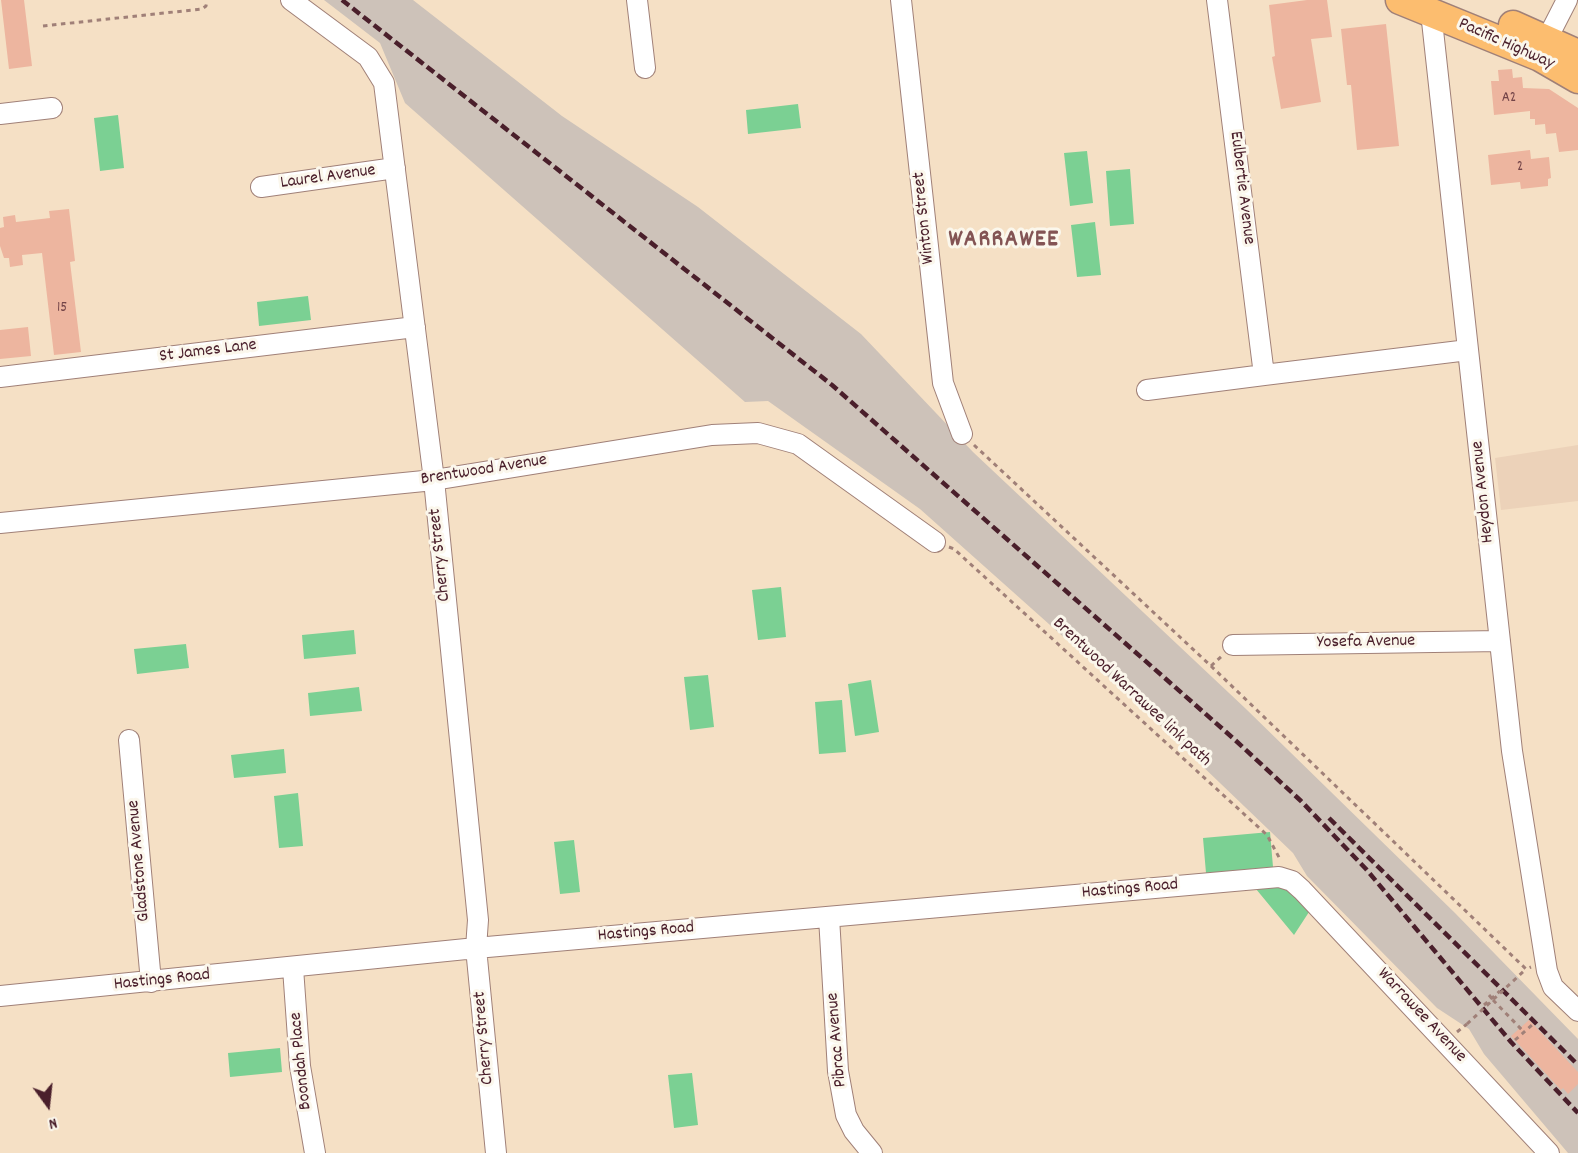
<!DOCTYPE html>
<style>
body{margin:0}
#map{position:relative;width:1578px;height:1153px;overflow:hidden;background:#f5e0c5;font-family:Dekko,sans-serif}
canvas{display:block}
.north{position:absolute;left:18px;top:1075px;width:60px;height:60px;-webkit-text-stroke:4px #fbf7ec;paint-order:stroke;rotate:165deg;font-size:16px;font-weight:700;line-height:24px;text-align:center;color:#4a1f2b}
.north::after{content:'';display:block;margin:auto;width:21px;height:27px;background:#4a1f2b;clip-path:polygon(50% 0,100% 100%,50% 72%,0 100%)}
</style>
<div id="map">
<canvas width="1578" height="1153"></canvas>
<div class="north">N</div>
</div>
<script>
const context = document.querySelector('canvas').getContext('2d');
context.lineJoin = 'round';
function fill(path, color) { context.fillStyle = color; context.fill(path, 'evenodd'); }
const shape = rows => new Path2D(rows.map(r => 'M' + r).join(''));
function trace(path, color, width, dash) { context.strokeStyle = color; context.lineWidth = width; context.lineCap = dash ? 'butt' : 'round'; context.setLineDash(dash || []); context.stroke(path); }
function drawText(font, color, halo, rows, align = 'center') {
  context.font = font + ' Dekko,sans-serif'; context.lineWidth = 6; context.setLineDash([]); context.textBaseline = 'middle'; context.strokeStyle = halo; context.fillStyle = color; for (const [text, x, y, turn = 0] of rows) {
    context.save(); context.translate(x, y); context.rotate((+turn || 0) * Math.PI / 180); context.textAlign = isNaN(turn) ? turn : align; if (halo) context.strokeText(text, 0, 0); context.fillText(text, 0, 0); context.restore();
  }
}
fill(shape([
 [1578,445,1578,501,1501,510,1495,458]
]), '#ecd2b9');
fill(shape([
 [324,0,413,0,562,116,698,207,861,334,973,452,1246,709,1455,913,1578,1039,1578,1153,1568,1153,1484,1054,1469,1029,1437,1008,1307,876,1293,853,1124,691,920,509,768,401,745,402,405,103,380,43]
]), '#cdc2b9');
fill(shape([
 [798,104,801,128,748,134,746,110],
 [118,115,124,168,100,171,94,118],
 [1087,151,1093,203,1070,206,1064,153],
 [1130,169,1134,224,1110,226,1106,171],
 [1095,222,1101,275,1077,277,1071,225],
 [308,296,311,320,259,326,257,302],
 [781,587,786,637,758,640,752,590],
 [354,630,356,654,304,659,302,635],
 [186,644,189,668,137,674,134,649],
 [708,675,714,727,690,730,684,677],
 [871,680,879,732,855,736,848,684],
 [359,687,362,711,310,716,308,693],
 [842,700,846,752,819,754,815,702],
 [284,749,286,773,234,778,231,755],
 [298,793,303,846,279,848,274,796],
 [1270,832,1273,867,1206,873,1203,838],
 [574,840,580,892,560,894,554,842],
 [1276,887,1288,890,1309,912,1294,935,1256,889],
 [280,1048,282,1072,230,1077,228,1053],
 [692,1073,698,1125,674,1128,668,1075]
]), '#7bd093');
fill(shape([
 [1,0,24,0,32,66,9,69],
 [1307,0,1327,0,1332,37,1311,39,1321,102,1281,109,1272,57,1275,56,1269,5],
 [1386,24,1399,146,1357,150,1351,85,1347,85,1341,29],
 [1512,69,1513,78,1522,77,1523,88,1549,89,1578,108,1578,150,1559,152,1556,133,1546,134,1545,124,1535,125,1535,119,1530,119,1530,111,1494,115,1491,81,1499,81,1498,70],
 [1530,150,1531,159,1549,157,1551,178,1548,179,1548,186,1521,189,1520,182,1491,185,1488,155],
 [69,209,75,261,70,262,81,352,54,355,42,253,22,255,23,265,10,267,9,258,4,258,0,246,0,228,4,227,3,217,15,215,16,222,50,218,49,211],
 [28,327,31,356,0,359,0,330],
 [1529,1020,1578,1072,1578,1084,1568,1094,1563,1088,1561,1090,1511,1036]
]), '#edb59f');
const minor = shape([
 [291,0,368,57,384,83,434,480,478,920,476,948,496,1153],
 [637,0,645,68],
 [901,0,943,383,962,434],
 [1217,0,1264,375,1468,350],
 [1431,12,1512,751,1547,971,1553,987,1578,1011],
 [1547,39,1567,0],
 [0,114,52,108],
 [261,187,395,168],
 [0,377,415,327],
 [1147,390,1264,375],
 [0,523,434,480,712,435,758,433,798,444,935,542],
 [1233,645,1500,641],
 [129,740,151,982],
 [829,917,838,1071,846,1115,854,1131,872,1153],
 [293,968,300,1066,315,1153],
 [0,996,476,948,1279,877,1292,881,1302,890,1549,1153]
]);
const highway = shape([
 [1400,0,1540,57,1578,79],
 [1513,25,1578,54]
]);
trace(minor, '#a08078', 22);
trace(highway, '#a08078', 31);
trace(shape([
 [43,26,202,9,206,6,207,0],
 [974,445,1211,666,1526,969,1531,967],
 [949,547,954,549,1267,835,1281,861],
 [1211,666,1223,655],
 [1493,1000,1524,1032],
 [1484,1005,1500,991],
 [1457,1032,1467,1024],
 [1515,1040,1533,1024]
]), '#a08078', 3, [4.5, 4.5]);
trace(minor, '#fff', 20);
trace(highway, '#fcbd6f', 28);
trace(shape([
 [342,0,832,385,1234,739,1301,801,1366,869,1511,1042,1578,1113],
 [1329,818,1578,1065]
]), '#4a1f2b', 4.5, [9, 4.5]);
trace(shape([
 [1489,995,1493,1000],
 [1467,1024,1526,969]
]), '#a08078', 3, [4.5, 4.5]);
drawText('15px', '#734448', null, [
 ["A2",1509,99],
 ["2",1520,168],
 ["15",62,309]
]);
drawText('18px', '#4a1f2b', '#fbf7ec', [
 ["Pacific Highway",1506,45,24],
 ["Laurel Avenue",328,178,-8],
 ["Eulbertie Avenue",1241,188,83],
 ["Winton Street",925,218,-96],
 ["St James Lane",208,352,-7],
 ["Brentwood Avenue",484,471,-9],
 ["Heydon Avenue",1484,492,-96],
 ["Cherry Street",441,555,-96],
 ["Yosefa Avenue",1366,643,-1],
 ["Brentwood Warrawee link path",1131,693,43],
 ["Gladstone Avenue",140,861,-95],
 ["Hastings Road",1130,890,-5],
 ["Hastings Road",646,933,-5],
 ["Hastings Road",162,981,-6],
 ["Warrawee Avenue",1421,1016,47],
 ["Cherry Street",485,1038,-95],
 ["Pibrac Avenue",838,1040,-95],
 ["Boondah Place",302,1061,-96]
]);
context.letterSpacing = '1.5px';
drawText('bold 24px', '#835454', '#fbf7ec', [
 ["WARRAWEE",1004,242]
]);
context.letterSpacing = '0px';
</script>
